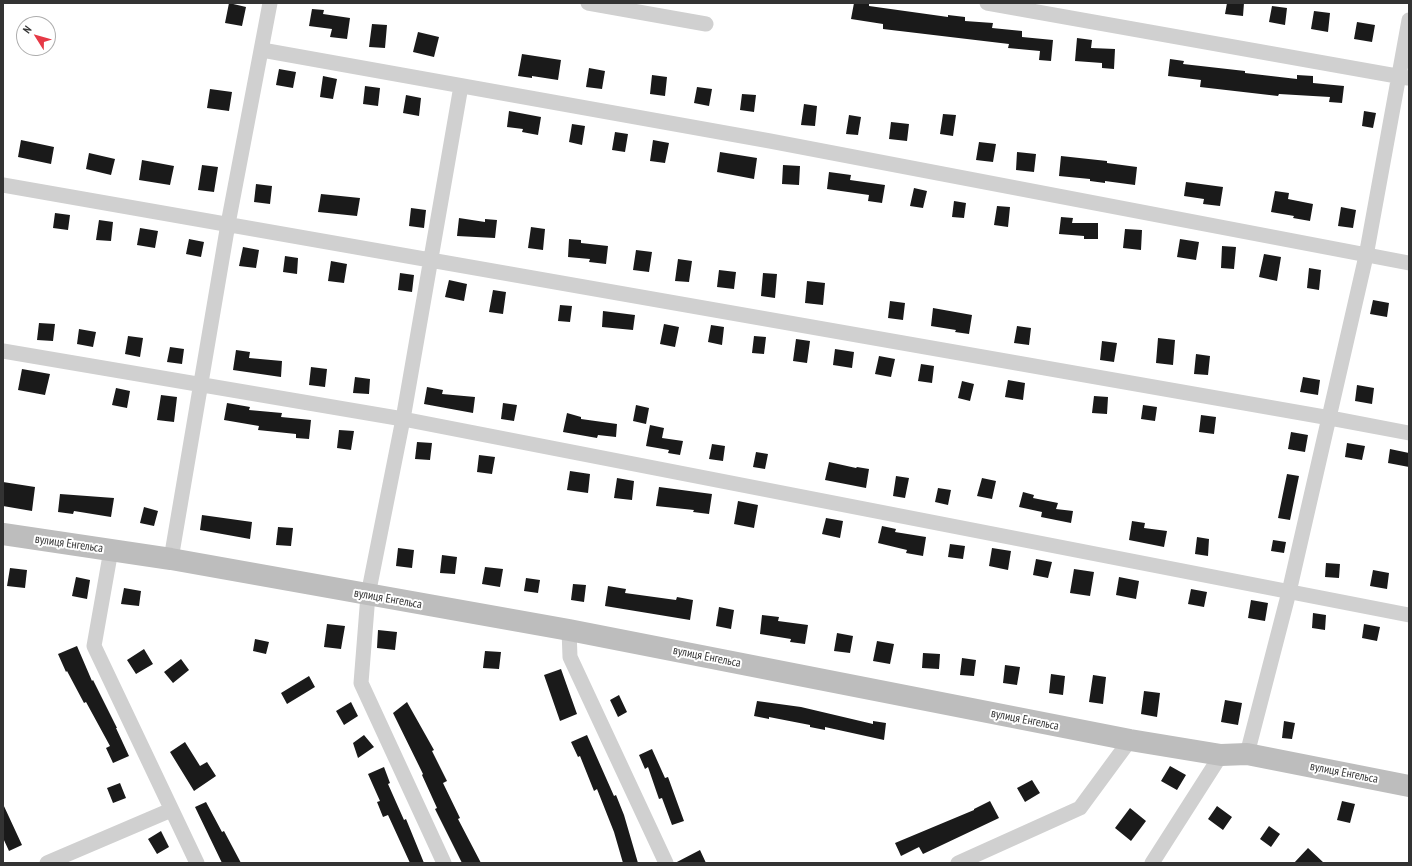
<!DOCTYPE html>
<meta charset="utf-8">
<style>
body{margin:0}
#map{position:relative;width:1412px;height:866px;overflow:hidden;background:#fff;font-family:"PT Sans Narrow",sans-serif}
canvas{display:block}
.frame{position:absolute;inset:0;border:4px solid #333;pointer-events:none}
.north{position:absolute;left:16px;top:16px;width:40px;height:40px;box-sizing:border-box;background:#fff;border:1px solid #adadad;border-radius:50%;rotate:307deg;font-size:11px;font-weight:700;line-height:16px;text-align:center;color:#333}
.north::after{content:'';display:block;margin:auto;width:14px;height:18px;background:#e63946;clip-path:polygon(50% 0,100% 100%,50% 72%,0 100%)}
</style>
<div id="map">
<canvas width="1412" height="866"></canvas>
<div class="frame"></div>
<div class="north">N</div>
</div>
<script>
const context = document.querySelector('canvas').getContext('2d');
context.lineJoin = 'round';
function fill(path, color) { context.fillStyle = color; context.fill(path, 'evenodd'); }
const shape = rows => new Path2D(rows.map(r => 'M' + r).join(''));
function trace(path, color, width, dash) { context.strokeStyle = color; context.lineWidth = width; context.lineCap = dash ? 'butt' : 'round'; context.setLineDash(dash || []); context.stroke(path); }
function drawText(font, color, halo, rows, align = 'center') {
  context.font = font + ' "PT Sans Narrow",sans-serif'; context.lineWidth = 4; context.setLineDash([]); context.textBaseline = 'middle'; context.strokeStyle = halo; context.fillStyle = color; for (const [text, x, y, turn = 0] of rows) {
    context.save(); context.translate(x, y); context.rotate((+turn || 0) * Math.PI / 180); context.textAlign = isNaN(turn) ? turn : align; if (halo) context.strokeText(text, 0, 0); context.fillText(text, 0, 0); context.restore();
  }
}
fill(shape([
 [229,3,246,7,242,26,225,23],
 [854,3,869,3,869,6,948,17,948,15,965,17,965,21,993,23,992,28,1022,31,1022,37,1053,40,1051,61,1039,60,1040,51,1008,48,1009,44,883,29,883,24,851,19],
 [1227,3,1244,3,1243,16,1225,14],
 [1272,6,1287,8,1285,25,1269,22],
 [312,9,324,10,323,14,350,18,347,39,330,37,332,29,309,26],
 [1314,11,1330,13,1328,32,1311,29],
 [1357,22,1375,25,1372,42,1354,39],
 [372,24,387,25,385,48,369,47],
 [418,32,439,37,434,57,413,52],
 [1077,38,1092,40,1091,48,1115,49,1114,69,1102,68,1102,63,1075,61],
 [522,54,561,60,558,80,532,76,532,78,518,76],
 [1170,59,1184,61,1183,64,1245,71,1245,73,1297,79,1297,75,1313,76,1313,83,1344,86,1342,103,1329,102,1330,97,1279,94,1278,96,1200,87,1201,80,1168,76],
 [589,68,605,71,602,89,586,87],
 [279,69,296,72,293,88,276,85],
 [652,75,667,77,665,96,650,94],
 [323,76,337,79,333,99,320,97],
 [365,86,380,88,378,106,363,104],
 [697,87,712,89,709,106,694,103],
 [210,89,232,92,229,111,207,108],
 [742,94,756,95,754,112,740,110],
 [406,95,421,98,419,116,403,113],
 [804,104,817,106,815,126,801,125],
 [509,111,541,117,538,135,522,132,523,129,507,127],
 [1364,111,1376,113,1373,128,1362,126],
 [943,114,956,115,953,136,940,134],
 [849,115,861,117,858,135,846,134],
 [891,122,909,124,907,141,889,139],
 [572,124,585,126,582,145,569,142],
 [615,132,628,134,625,152,612,150],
 [21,140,54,147,51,164,18,157],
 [653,140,669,143,665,163,650,161],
 [979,142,996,144,993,162,976,160],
 [720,152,757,158,754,179,717,172],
 [1017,152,1036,154,1034,172,1016,170],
 [89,153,115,159,111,175,86,169],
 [1061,156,1107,161,1107,163,1137,167,1135,185,1105,181,1105,183,1090,181,1090,179,1059,176],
 [142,160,174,166,170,185,139,180],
 [202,165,218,167,214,192,198,190],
 [783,165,800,166,799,185,782,184],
 [829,172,851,175,850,180,885,185,882,203,868,201,869,195,827,189],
 [1186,182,1223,187,1220,206,1203,204,1204,199,1184,196],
 [256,184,272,186,270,204,254,202],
 [914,188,927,191,923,208,910,206],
 [1275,191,1289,193,1288,199,1313,204,1310,221,1293,218,1294,216,1271,212],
 [321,194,360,198,357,216,318,212],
 [954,201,966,203,964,218,952,217],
 [997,206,1010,207,1008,227,994,225],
 [1341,207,1356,210,1353,228,1338,226],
 [411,208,426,210,424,228,409,226],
 [55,213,70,215,68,230,53,228],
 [1061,217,1073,218,1072,223,1098,223,1098,239,1084,239,1084,236,1059,234],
 [459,218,485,222,485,219,497,220,495,238,457,236],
 [99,220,113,222,111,241,96,240],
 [531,227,545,229,543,250,528,248],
 [140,228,158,231,155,248,137,245],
 [1125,229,1142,230,1141,250,1123,248],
 [189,239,204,242,201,257,186,254],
 [569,239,581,240,581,243,608,246,606,264,589,262,590,259,568,257],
 [1180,239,1199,242,1196,260,1177,257],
 [1222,246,1236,247,1234,269,1221,268],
 [243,247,259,250,256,268,239,266],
 [636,250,652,252,649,272,633,270],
 [1264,254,1281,257,1277,281,1259,277],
 [285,256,298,258,297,274,283,272],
 [678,259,692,261,689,282,675,281],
 [331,261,347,264,344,283,328,281],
 [1309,268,1321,270,1319,290,1307,288],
 [719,270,736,272,734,289,717,287],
 [400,273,414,275,412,292,398,290],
 [763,273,777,274,775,298,761,296],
 [449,280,467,284,464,301,445,297],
 [807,281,825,283,823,305,805,303],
 [493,290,506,292,503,314,489,312],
 [1373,300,1389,303,1387,317,1370,314],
 [890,301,905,303,903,320,888,318],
 [560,305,572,306,570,322,558,321],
 [933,308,972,315,969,334,955,332,956,330,931,326],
 [603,311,635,315,633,330,602,327],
 [39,323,55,324,53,341,37,340],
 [664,324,679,327,675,347,660,344],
 [711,325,724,327,722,345,708,342],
 [1017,326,1031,328,1029,345,1014,343],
 [79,329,96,332,93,347,77,344],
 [128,336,143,338,140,357,125,354],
 [754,336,766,337,764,354,752,353],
 [1158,338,1175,340,1173,365,1156,363],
 [796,339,810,341,807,363,793,361],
 [1102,341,1117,343,1114,362,1100,360],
 [170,347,184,349,182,364,167,362],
 [835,349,854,352,852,368,833,365],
 [236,350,250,352,249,358,282,361,281,377,233,370],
 [1196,354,1210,356,1208,375,1194,374],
 [879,356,895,359,891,377,875,374],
 [921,364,934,366,932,383,918,381],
 [311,367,327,369,325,387,309,385],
 [22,369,50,374,45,395,18,390],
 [355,377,370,379,369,394,353,393],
 [1303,377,1320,380,1318,395,1300,392],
 [1008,380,1025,383,1023,400,1005,397],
 [962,381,974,384,970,401,958,398],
 [1357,385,1374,388,1372,404,1355,401],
 [427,387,443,390,442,394,475,397,473,413,424,404],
 [116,388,130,391,127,408,112,405],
 [161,395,177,397,174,422,157,420],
 [1094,396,1108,397,1107,414,1092,413],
 [227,403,250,407,249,410,282,413,281,417,311,420,309,439,296,438,296,434,258,430,259,426,224,420],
 [503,403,517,405,514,421,501,419],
 [636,405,649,408,646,424,633,421],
 [1143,405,1157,407,1155,421,1141,419],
 [567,413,581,417,581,419,617,424,616,437,598,435,597,438,563,432],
 [1201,415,1216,417,1214,434,1199,432],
 [650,425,664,428,662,438,683,441,680,455,668,453,669,450,646,446],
 [339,430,354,431,351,450,337,448],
 [1291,432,1308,435,1305,452,1288,449],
 [417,442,432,443,430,460,415,459],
 [1347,443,1365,446,1362,460,1345,457],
 [712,444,725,446,723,461,709,459],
 [1390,449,1409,453,1409,467,1388,463],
 [756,452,768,454,765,469,753,467],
 [479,455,495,457,492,474,477,472],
 [829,462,856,468,857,467,869,469,866,488,825,480],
 [570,471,590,474,588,493,567,490],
 [1287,474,1299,476,1290,520,1278,518],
 [896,476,909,478,905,498,893,496],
 [617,478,634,481,632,500,614,498],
 [982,478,996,481,992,499,977,496],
 [3,482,35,487,32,511,3,506],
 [659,487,712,494,709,514,693,512,694,510,656,506],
 [938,488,951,490,948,505,935,502],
 [1023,492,1034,495,1033,498,1058,503,1056,509,1073,511,1071,523,1041,517,1042,512,1019,507],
 [60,494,114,498,111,517,74,511,73,514,58,512],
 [738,501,758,505,754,528,734,524],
 [144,507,158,511,154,526,140,523],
 [202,515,252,522,250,539,200,530],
 [826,518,843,521,840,538,822,534],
 [1132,521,1145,523,1144,528,1167,531,1164,547,1129,540],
 [882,526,896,529,895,532,926,537,923,556,906,553,907,550,878,543],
 [278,527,293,528,291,546,276,545],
 [1197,537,1209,539,1208,556,1195,554],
 [1273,540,1286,542,1284,553,1271,551],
 [950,544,965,546,963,559,948,557],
 [398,548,414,550,412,568,396,566],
 [992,548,1011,551,1008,570,989,566],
 [442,555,457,557,455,574,440,573],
 [1036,559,1052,562,1048,578,1033,575],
 [1326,563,1340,564,1339,578,1325,577],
 [485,567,503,569,500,587,482,584],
 [10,568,27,570,25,588,7,586],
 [1074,569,1094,572,1090,596,1070,593],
 [1373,570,1389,573,1387,589,1370,586],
 [76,577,90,580,87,599,72,596],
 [1119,577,1139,581,1136,599,1116,595],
 [526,578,540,580,538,593,524,591],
 [573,584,586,585,584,602,571,600],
 [608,586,626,589,625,593,676,600,677,597,693,600,690,620,605,606],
 [124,588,141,591,139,606,121,604],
 [1191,589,1207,592,1204,607,1188,604],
 [1251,600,1268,603,1265,621,1248,618],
 [719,607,734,610,731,629,716,626],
 [1313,613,1326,615,1325,630,1312,628],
 [762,615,779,617,778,621,808,625,805,644,790,642,791,639,760,634],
 [327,624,345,626,341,649,324,647],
 [1364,624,1380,627,1377,641,1362,638],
 [378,630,397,632,395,650,377,648],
 [837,633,853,636,850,653,834,651],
 [255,639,269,642,266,654,253,651],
 [877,641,894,644,890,664,873,661],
 [77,646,92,681,93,680,117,728,116,728,129,756,113,763,106,748,110,746,86,702,84,703,67,671,66,672,58,654],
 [144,649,153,664,136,674,127,660],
 [485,651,501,652,499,669,483,668],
 [923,653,940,654,939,669,922,668],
 [962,658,976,660,974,676,960,675],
 [181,659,189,670,173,683,164,672],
 [1005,665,1020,667,1017,685,1003,683],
 [561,669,577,714,560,721,544,675],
 [1051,674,1065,676,1063,695,1049,693],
 [1093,675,1106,677,1103,704,1089,702],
 [309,676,315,687,287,704,281,693],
 [1144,691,1160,693,1157,717,1141,714],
 [619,695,627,712,618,717,610,700],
 [1225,700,1242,703,1238,725,1221,722],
 [757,701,801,707,873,724,873,721,886,723,884,740,825,727,825,730,810,727,810,725,769,717,769,719,754,716],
 [351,702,358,716,344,725,336,711],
 [407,702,434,750,432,751,447,781,443,783,460,818,458,819,481,863,462,863,435,809,437,808,422,775,423,774,393,713],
 [1284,721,1295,723,1292,739,1282,738],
 [364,735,374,747,358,758,353,743],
 [587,735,614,796,616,795,624,815,638,863,623,863,614,832,597,789,594,791,580,756,578,757,571,742],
 [185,742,200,766,207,762,216,776,194,791,170,752],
 [652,749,665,778,668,777,684,821,672,825,662,798,659,799,648,767,645,769,639,755],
 [1170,766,1186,775,1177,790,1161,781],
 [384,767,390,783,388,784,404,820,406,819,424,863,410,863,388,815,383,817,377,802,380,801,368,774],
 [1032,780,1040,793,1025,802,1017,788],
 [120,783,126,798,113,803,107,788],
 [990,801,999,818,923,854,919,847,901,856,895,843,974,810,974,809],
 [1342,801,1355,804,1350,823,1337,820],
 [206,802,222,832,224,831,241,863,222,863,195,807],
 [3,804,22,845,9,851,3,838],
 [1217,806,1232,817,1223,830,1208,819],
 [1130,808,1146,821,1131,841,1115,828],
 [1269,826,1280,834,1271,847,1260,839],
 [161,831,169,847,157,854,148,839],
 [1308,848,1324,863,1294,863],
 [700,850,706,863,675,863]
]), '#1a1a1a');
trace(shape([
 [588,3,706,24],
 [987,3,1408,78],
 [262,50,770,141,1409,263],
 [3,185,1330,418,1409,433],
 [3,351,403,419,1409,615],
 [111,550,94,646,197,863],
 [171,559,228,224,270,3],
 [569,630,570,657,666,863],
 [1247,754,1289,592,1366,256,1409,20],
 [47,863,171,810],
 [444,863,361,683,368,595,403,419,461,86],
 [958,863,1080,808,1130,740],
 [1152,863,1221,755]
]), '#d0d0d0', 15);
trace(shape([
 [3,534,171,559,569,630,1130,740,1221,755,1247,754,1409,786]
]), '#bdbdbd', 22);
drawText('12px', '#333', '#fff', [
 ["вулиця Енгельса",69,544,8],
 ["вулиця Енгельса",388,599,10],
 ["вулиця Енгельса",707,657,11],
 ["вулиця Енгельса",1025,720,11],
 ["вулиця Енгельса",1344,773,11]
]);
</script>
